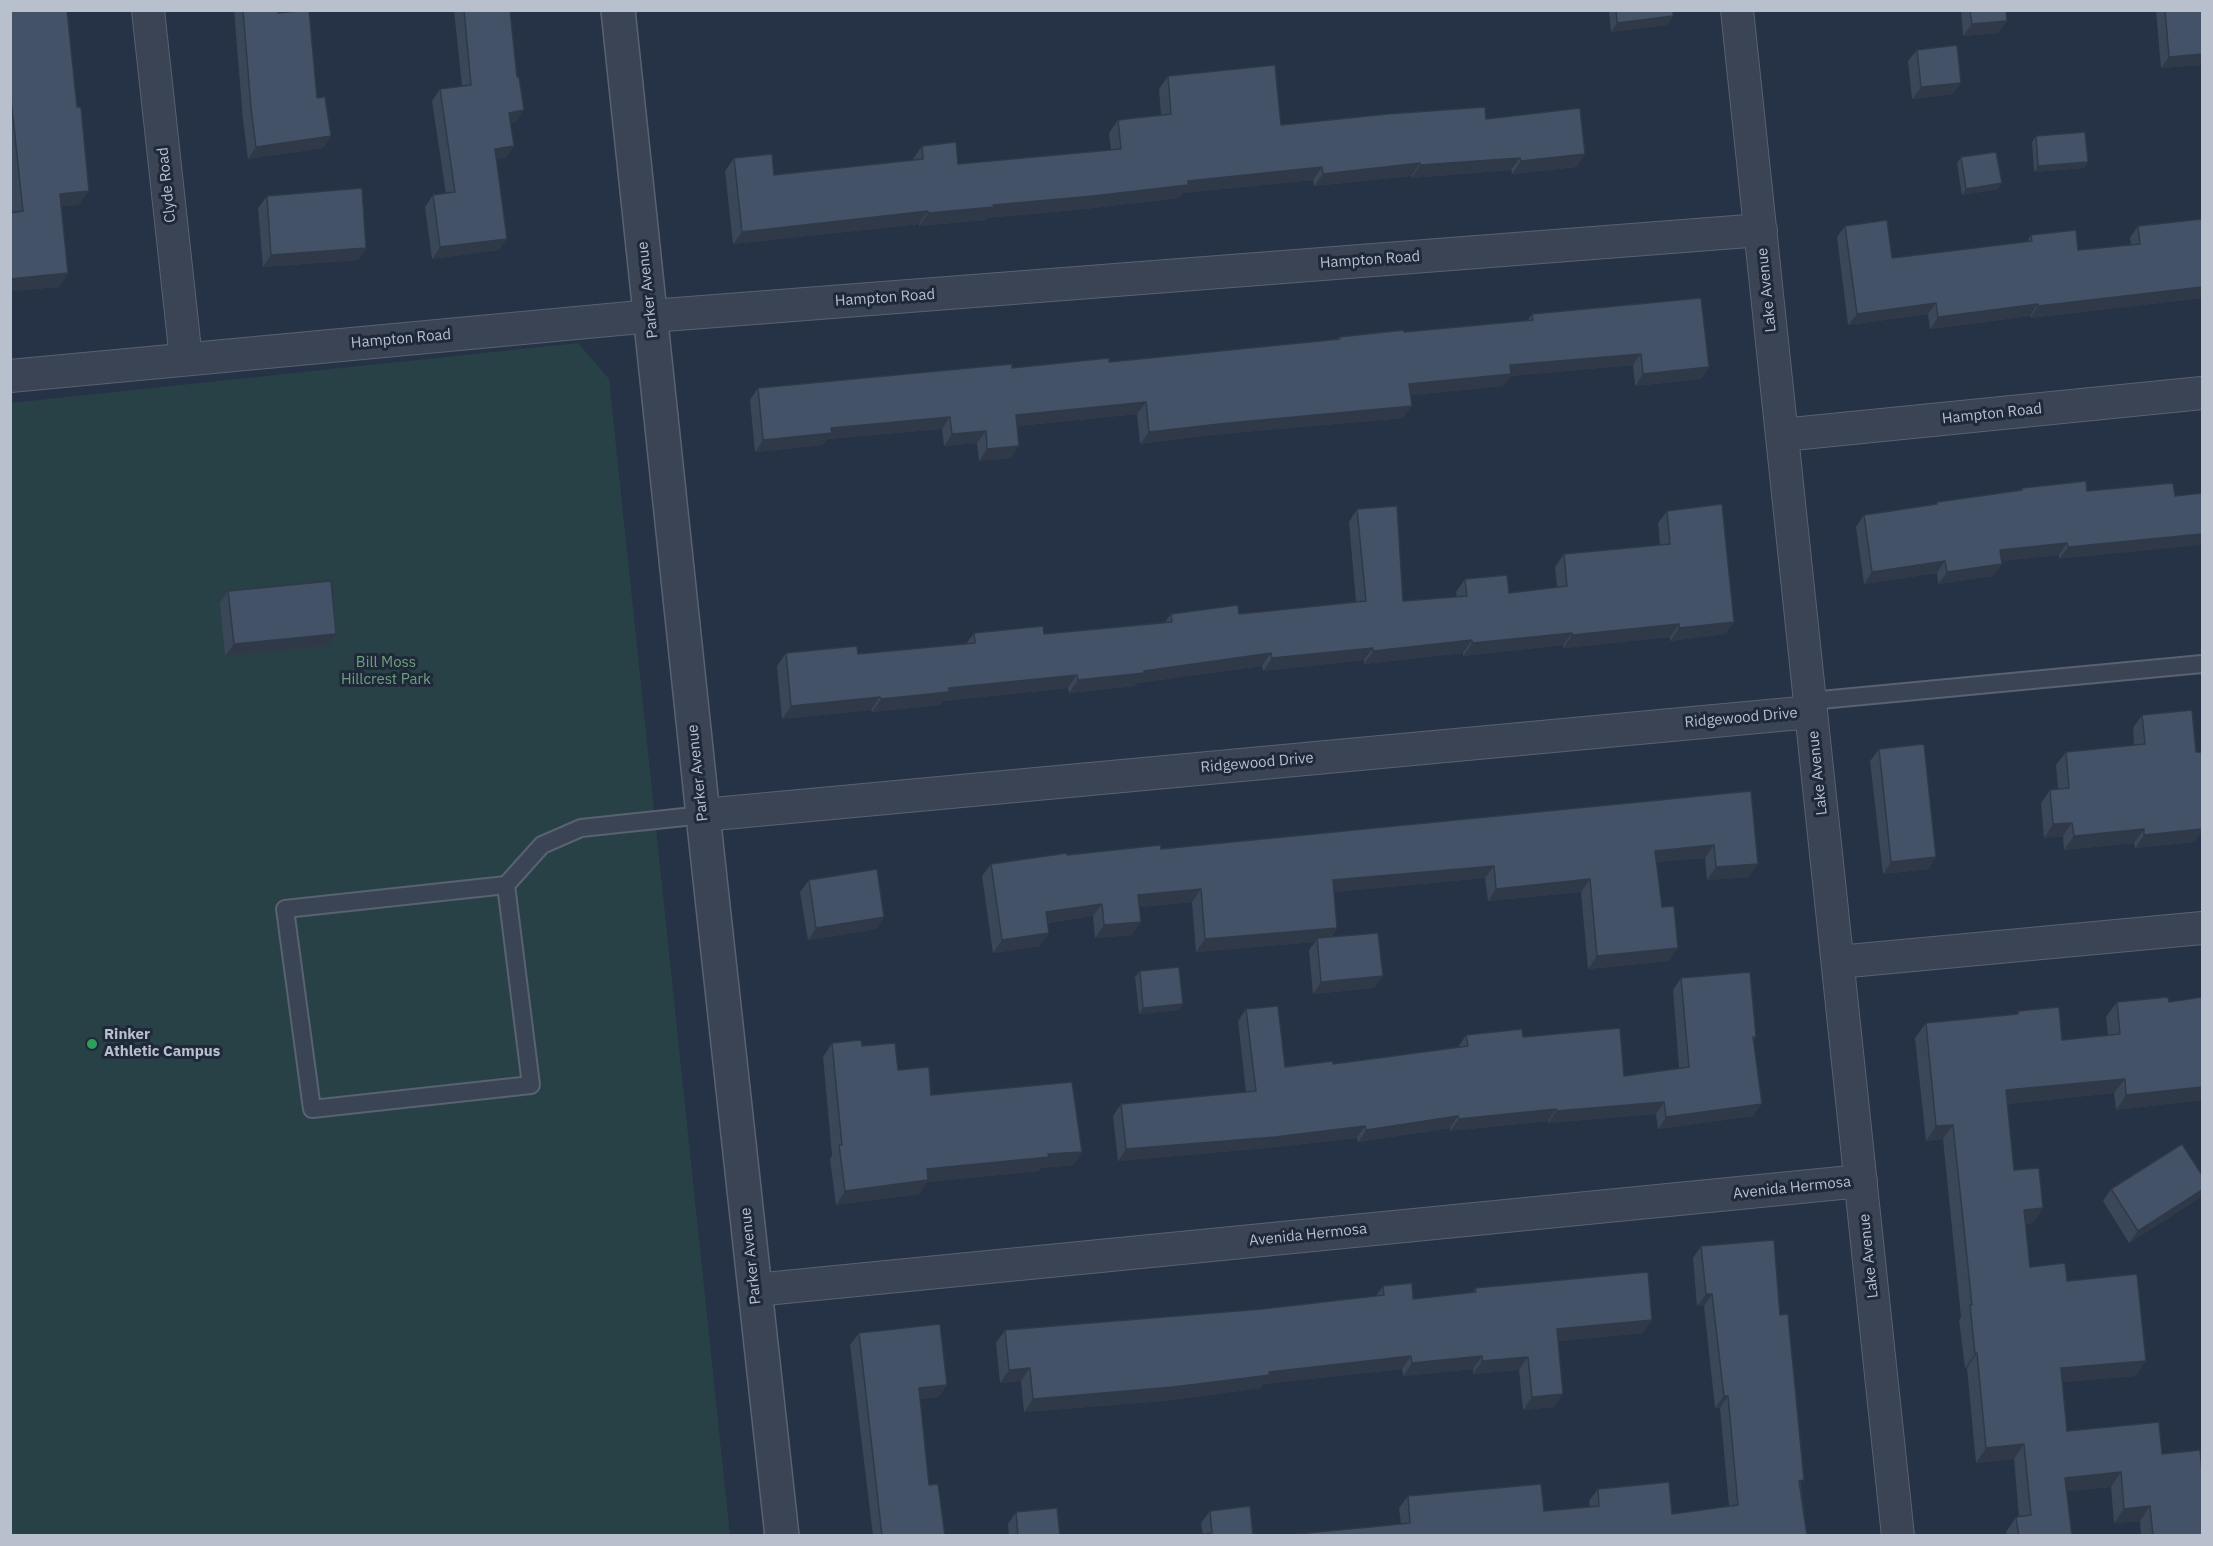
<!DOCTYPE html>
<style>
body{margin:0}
#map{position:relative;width:2213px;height:1546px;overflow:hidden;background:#263245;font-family:"IBM Plex Sans",sans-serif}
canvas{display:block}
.frame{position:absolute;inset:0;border:12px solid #b8bfcd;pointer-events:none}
</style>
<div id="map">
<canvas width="2213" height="1546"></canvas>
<div class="frame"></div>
</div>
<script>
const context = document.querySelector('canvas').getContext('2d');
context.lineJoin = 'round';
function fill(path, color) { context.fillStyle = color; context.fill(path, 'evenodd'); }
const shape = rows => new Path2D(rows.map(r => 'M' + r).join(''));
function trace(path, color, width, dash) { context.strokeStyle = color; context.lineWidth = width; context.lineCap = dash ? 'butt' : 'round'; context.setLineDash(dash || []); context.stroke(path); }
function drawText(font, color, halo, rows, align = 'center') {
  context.font = font + ' "IBM Plex Sans",sans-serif'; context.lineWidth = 6; context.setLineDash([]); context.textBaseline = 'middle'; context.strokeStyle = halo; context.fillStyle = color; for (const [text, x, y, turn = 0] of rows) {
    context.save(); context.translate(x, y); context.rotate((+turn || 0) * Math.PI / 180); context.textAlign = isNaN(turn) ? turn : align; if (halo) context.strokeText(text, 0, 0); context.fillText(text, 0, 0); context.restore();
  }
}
fill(shape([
 [578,343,609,379,730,1535,11,1535,10,403]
]), '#284146');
const service = shape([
 [1810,701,2202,664],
 [506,885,285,909,312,1109,531,1085,506,885,542,845,581,828,703,815]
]);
const minor = shape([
 [148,10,186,359],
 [1737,10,1898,1536],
 [10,376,651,316,1761,230],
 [1782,435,2202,393],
 [703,815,1811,712],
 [1838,962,2202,928],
 [755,1290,1861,1181]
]);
const tertiary = shape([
 [618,10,703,815,782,1536]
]);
trace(service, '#596271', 20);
trace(minor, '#596271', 34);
trace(tertiary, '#596271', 36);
trace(service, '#3a4454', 16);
trace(minor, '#3a4454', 32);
trace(tertiary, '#3a4454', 33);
fill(shape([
 [10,10,79,205,61,206,68,273,59,287,10,291,10,213,12,213,10,194],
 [234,10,278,10,278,13,317,98,331,136,323,148,248,159,243,120],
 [454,10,510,10,516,122,510,123,514,146,505,158,496,159,499,250,432,259,425,207,433,195,446,194,432,101,440,89,462,86],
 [1609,10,1673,10,1673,16,1667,25,1611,32],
 [1961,10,2006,10,2007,21,1998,33,1963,36],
 [2156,10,2202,10,2202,65,2161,68],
 [1917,50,1953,94,1912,99,1908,61],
 [1168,76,1281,125,1486,119,1585,154,1576,167,1512,174,1511,170,1411,178,1411,176,1314,186,1313,180,1183,193,1179,198,1085,209,986,218,985,220,919,226,919,224,733,244,725,171,734,158,774,175,913,160,913,159,922,146,958,164,1111,150,1109,133,1118,120,1161,115,1159,89],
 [2036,136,2088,162,2084,168,2034,172,2032,142],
 [1961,157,1998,189,1962,195,1957,163],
 [267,196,366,248,358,260,263,267,258,208],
 [2202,219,2202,298,2030,318,2030,316,1930,329,1928,314,1848,325,1837,237,1845,226,1892,258,2027,242,2031,235,2078,250,2131,245,2130,238,2138,226],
 [1532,314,1709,367,1701,379,1635,386,1633,365,1510,376,1503,386,1411,395,1403,418,1210,435,1140,444,1137,414,1018,426,1011,458,979,461,977,443,944,446,942,429,827,439,823,445,755,452,750,400,758,388,1012,368,1109,362,1337,339,1339,337,1404,332,1528,320],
 [2173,483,2059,559,2059,555,2001,561,2002,564,1993,576,1938,584,1937,573,1864,584,1856,527,1864,515,1935,504,1937,502,2020,490,2022,488,2087,491],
 [1357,509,1403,601,1457,597,1456,592,1465,579,1509,593,1557,587,1555,567,1564,554,1660,545,1658,523,1667,511,1734,622,1725,634,1670,641,1670,637,1563,648,1563,645,1463,656,1463,653,1364,664,1364,660,1263,671,1262,666,1137,683,1135,686,1069,693,1068,688,943,701,940,705,872,712,871,710,782,719,777,666,786,653,858,654,966,644,974,633,1044,634,1165,622,1171,614,1239,614,1356,602,1349,522],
 [228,591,328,646,225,656,220,603],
 [2142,715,2196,752,2202,752,2202,834,2200,834,2194,842,2135,848,2134,843,2064,850,2063,836,2044,838,2041,803,2050,790,2058,789,2056,765,2066,752,2134,745,2133,728],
 [1879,749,1936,857,1928,869,1883,874,1870,761],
 [1751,791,1749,877,1707,880,1705,858,1656,862,1669,961,1588,969,1581,892,1488,901,1485,878,1334,892,1337,928,1331,937,1383,976,1374,988,1313,994,1309,950,1315,942,1196,952,1192,902,1139,907,1132,935,1095,938,1093,916,1047,923,1049,933,1040,946,993,953,982,876,991,864,1067,855,1161,849],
 [809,880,884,917,876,929,808,940,800,892],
 [1140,971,1179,1010,1139,1014,1135,977],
 [1681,978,1756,1037,1753,1041,1753,1116,1658,1129,1656,1114,1548,1123,1548,1121,1450,1131,1450,1128,1358,1142,1357,1138,1266,1148,1118,1161,1113,1116,1121,1104,1246,1092,1238,1021,1246,1009,1285,1067,1333,1064,1458,1047,1466,1035,1523,1037,1624,1076,1679,1068,1673,990],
 [2202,997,2202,1100,2116,1110,2114,1093,2007,1104,2014,1170,2043,1208,2033,1223,2025,1224,2030,1267,2067,1281,2136,1376,2062,1382,2067,1431,2162,1454,2202,1536,2141,1536,2140,1521,2114,1523,2111,1487,2067,1491,2072,1536,2007,1536,2006,1532,2016,1517,2019,1517,2014,1459,1976,1463,1967,1368,1965,1368,1959,1320,1961,1317,1943,1139,1926,1141,1915,1038,1926,1023,2016,1014,2018,1011,2062,1040,2108,1035,2106,1017,2117,1002,2169,1002],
 [832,1043,862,1046,898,1070,931,1095,1082,1152,1073,1165,1041,1168,1039,1171,927,1182,919,1194,836,1205,830,1159,832,1155,823,1057],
 [2111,1189,2201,1197,2129,1243,2103,1201],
 [1701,1246,1780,1315,1807,1536,1401,1524,1399,1508,1408,1496,1544,1511,1590,1507,1589,1501,1598,1489,1672,1514,1729,1506,1720,1408,1715,1408,1704,1306,1697,1306,1693,1258],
 [1383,1286,1413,1299,1473,1292,1475,1288,1643,1333,1558,1341,1554,1407,1523,1410,1519,1370,1473,1374,1473,1369,1403,1376,1402,1369,1263,1384,1261,1388,1164,1401,1024,1412,1021,1381,1000,1383,996,1343,1005,1330,1262,1309,1376,1296],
 [859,1333,947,1385,938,1397,920,1399,929,1485,945,1536,873,1536,850,1345],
 [1210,1511,1253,1536,1203,1534,1201,1523],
 [1016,1512,1060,1536,1009,1536,1008,1524]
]), '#3a4759');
fill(shape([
 [1673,16,1667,25,1611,32,1617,23],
 [2007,21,1998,33,1963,36,1972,24],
 [2202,54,2202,65,2161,68,2169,57],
 [1961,83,1953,94,1912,99,1921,87],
 [524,110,516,122,500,125,509,113],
 [331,136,323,148,248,159,256,147],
 [514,146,505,158,487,161,495,149],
 [1585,154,1576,167,1512,174,1521,161],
 [1520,158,1511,170,1411,178,1420,165],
 [2088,162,2084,168,2034,172,2038,166],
 [1420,163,1411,176,1314,186,1323,174],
 [1322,167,1313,180,1183,193,1179,198,1085,209,986,218,985,220,919,226,928,213,1188,181],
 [2002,183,1998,189,1962,195,1966,189],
 [89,191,79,205,51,207,60,194],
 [928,211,919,224,733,244,742,232],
 [507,239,499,250,432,259,440,247],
 [366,248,358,260,263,267,271,255],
 [68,273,59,287,10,291,10,279],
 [2202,287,2202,298,2030,318,2038,306],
 [1936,303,1928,314,1848,325,1857,314],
 [2038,304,2030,316,1930,329,1938,317],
 [1641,354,1633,365,1510,376,1503,386,1401,396,1409,384,1510,365],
 [1709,367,1701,379,1635,386,1643,374],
 [1146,402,1137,414,1008,427,1016,415],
 [1412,406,1403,418,1210,435,1140,444,1149,432,1219,424],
 [950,417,942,429,827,439,823,445,755,452,763,440,831,428],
 [986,431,977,443,944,446,952,434],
 [1019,446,1011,458,979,461,987,449],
 [2202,534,2202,545,2059,559,2068,547],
 [2067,543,2059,555,1992,562,2000,550],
 [1945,561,1937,573,1864,584,1872,572],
 [2002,564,1993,576,1938,584,1947,572],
 [1734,622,1725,634,1670,641,1679,628],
 [1679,624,1670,637,1563,648,1572,635],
 [1572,633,1563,645,1463,656,1472,643],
 [336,634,328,646,225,656,234,644],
 [1472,640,1463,653,1364,664,1373,651],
 [1373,648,1364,660,1263,671,1272,658],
 [1271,653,1262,666,1137,683,1135,686,1069,693,1078,680],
 [1077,675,1068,688,943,701,940,705,872,712,881,699,949,688],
 [880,697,871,710,782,719,791,706],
 [2202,822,2202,834,2200,834,2194,842,2135,848,2144,835],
 [2072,823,2063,836,2044,838,2053,824],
 [2144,829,2134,843,2064,850,2074,836],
 [1714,845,1705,858,1646,863,1655,851],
 [1936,857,1928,869,1883,874,1891,862],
 [1758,864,1749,877,1707,880,1716,867],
 [1494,866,1485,878,1324,893,1333,880],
 [1590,879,1581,892,1488,901,1496,889],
 [1201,889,1192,902,1129,908,1138,895],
 [1102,904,1093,916,1037,924,1046,912],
 [884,917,876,929,808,940,816,928],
 [1141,922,1132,935,1095,938,1104,925],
 [1337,928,1328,940,1317,938,1315,942,1196,952,1205,939],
 [1049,933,1040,946,993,953,1002,940],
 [1678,948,1669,961,1588,969,1597,956],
 [1383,976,1374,988,1313,994,1321,982],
 [1183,1004,1179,1010,1139,1014,1143,1008],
 [2125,1079,2114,1093,1996,1105,2006,1090],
 [2202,1087,2202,1100,2116,1110,2126,1095],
 [1664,1102,1656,1114,1548,1123,1556,1111],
 [1762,1104,1753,1116,1658,1129,1666,1117],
 [1556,1109,1548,1121,1450,1131,1459,1119],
 [1458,1116,1450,1128,1358,1142,1366,1130],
 [1953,1125,1943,1139,1926,1141,1936,1126],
 [1365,1126,1357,1138,1266,1148,1118,1161,1126,1149],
 [1082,1152,1073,1165,1041,1168,1039,1171,927,1182,919,1194,836,1205,845,1191,927,1169,1048,1154],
 [2202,1190,2202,1195,2201,1197,2129,1243,2138,1231],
 [2043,1208,2033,1223,2014,1225,2024,1210],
 [1706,1294,1712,1294,1704,1306,1697,1306],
 [1652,1320,1643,1333,1548,1342,1557,1329],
 [1977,1353,1967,1368,1965,1368,1975,1354],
 [1411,1356,1402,1369,1263,1384,1261,1388,1164,1401,1024,1412,1033,1399],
 [1482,1356,1473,1369,1403,1376,1412,1363],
 [1528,1357,1519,1370,1473,1374,1482,1361],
 [2146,1361,2136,1376,2050,1383,2061,1368],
 [1030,1368,1021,1381,1000,1383,1009,1370],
 [947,1385,938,1397,910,1400,919,1388],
 [1563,1394,1554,1407,1523,1410,1532,1397],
 [1724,1396,1728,1396,1720,1408,1715,1408],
 [2024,1444,2014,1459,1976,1463,1986,1448],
 [2121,1472,2111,1487,2054,1492,2065,1478],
 [2150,1506,2140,1521,2114,1523,2124,1509]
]), '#303948');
const building = shape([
 [10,10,67,10,77,107,81,107,89,191,60,194,68,273,10,279,10,213,23,211,10,89,10,10],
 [243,10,278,10,278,13,309,10,317,98,325,97,331,136,256,147,251,108,243,10],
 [464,10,510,10,517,77,519,77,524,110,509,113,514,146,495,149,507,239,440,247,433,195,455,192,440,89,471,85,464,10],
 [1616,10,1673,10,1673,16,1617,23,1616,10],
 [1970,10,2006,10,2007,21,1972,24,1970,10],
 [2165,10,2202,10,2202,54,2169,57,2165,10],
 [1957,45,1961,83,1921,87,1917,50,1957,45],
 [1275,65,1281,125,1387,114,1485,107,1486,119,1580,108,1585,154,1521,161,1520,158,1420,165,1420,163,1323,174,1322,167,1188,181,1188,185,1093,196,993,205,994,207,928,213,928,211,742,232,734,158,772,154,774,175,923,159,922,146,956,142,958,164,1121,149,1118,120,1171,114,1168,76,1275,65],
 [2085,132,2088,162,2038,166,2036,136,2085,132],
 [1996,152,2002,183,1966,189,1961,157,1996,152],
 [362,188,366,248,271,255,267,196,362,188],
 [2202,219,2202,287,2038,306,2038,304,1938,317,1936,303,1857,314,1845,226,1887,220,1892,258,2032,241,2031,235,2076,230,2078,250,2140,244,2138,226,2202,219],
 [1701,298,1709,367,1643,374,1641,354,1510,365,1511,374,1409,384,1412,406,1219,424,1149,432,1146,402,1016,415,1019,446,987,449,986,431,952,434,950,417,831,428,832,433,763,440,758,388,1012,364,1012,368,1109,358,1109,362,1340,339,1339,337,1404,330,1404,332,1533,320,1532,314,1701,298],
 [2086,481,2087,491,2173,483,2175,496,2202,493,2202,534,2068,547,2067,543,2000,550,2002,564,1947,572,1945,561,1872,572,1864,515,1937,504,1937,502,2022,490,2022,488,2086,481],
 [1722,504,1734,622,1679,628,1679,624,1572,635,1572,633,1472,643,1472,640,1373,651,1373,648,1272,658,1271,653,1144,671,1144,673,1078,680,1077,675,949,688,949,692,881,699,880,697,791,706,786,653,857,646,858,654,975,643,974,633,1043,626,1044,634,1172,622,1171,614,1238,605,1239,614,1366,601,1357,509,1397,506,1403,601,1467,596,1465,579,1507,575,1509,593,1567,586,1564,554,1670,544,1667,511,1722,504],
 [331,581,336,634,234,644,228,591,331,581],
 [2192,710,2196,752,2202,752,2202,829,2144,835,2144,829,2074,836,2072,823,2053,824,2050,790,2069,788,2066,752,2145,744,2142,715,2192,710],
 [1924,744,1936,857,1891,862,1879,749,1924,744],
 [1751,791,1758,864,1716,867,1714,845,1655,851,1662,907,1674,906,1678,948,1597,956,1590,879,1496,889,1494,866,1333,880,1337,928,1205,939,1201,889,1138,895,1141,922,1104,925,1102,904,1046,912,1049,933,1002,940,991,864,1067,853,1067,855,1161,845,1161,849,1751,791],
 [877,869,884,917,816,928,809,880,877,869],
 [1378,933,1383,976,1321,982,1317,938,1378,933],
 [1179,967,1183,1004,1143,1008,1140,971,1179,967],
 [1750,972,1756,1037,1753,1037,1762,1104,1666,1117,1664,1102,1556,1111,1556,1109,1459,1119,1458,1116,1366,1130,1365,1126,1275,1137,1126,1149,1121,1104,1256,1091,1246,1009,1278,1006,1285,1067,1333,1061,1333,1064,1468,1046,1466,1035,1522,1029,1523,1037,1620,1028,1624,1076,1689,1067,1681,978,1750,972],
 [2168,997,2169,1002,2202,997,2202,1087,2126,1095,2125,1079,2006,1090,2014,1170,2039,1168,2043,1208,2024,1210,2030,1267,2065,1263,2067,1281,2137,1274,2146,1361,2061,1368,2067,1431,2159,1422,2162,1454,2200,1450,2202,1471,2202,1536,2153,1536,2150,1506,2124,1509,2121,1472,2065,1478,2072,1536,2019,1536,2016,1517,2031,1515,2024,1444,1986,1448,1977,1353,1975,1354,1970,1305,1972,1305,1953,1125,1936,1126,1926,1023,2018,1014,2018,1011,2059,1007,2062,1040,2120,1034,2117,1002,2168,997],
 [861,1040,862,1046,895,1043,898,1070,929,1067,931,1095,1072,1082,1082,1152,1048,1154,1049,1157,927,1169,928,1180,845,1191,839,1145,842,1145,832,1043,861,1040],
 [2182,1144,2202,1175,2202,1190,2138,1231,2111,1189,2182,1144],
 [1774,1240,1780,1315,1788,1314,1804,1480,1799,1481,1807,1536,1278,1536,1410,1523,1408,1496,1541,1484,1544,1511,1599,1506,1598,1489,1669,1482,1672,1514,1738,1505,1728,1396,1724,1396,1712,1294,1706,1294,1701,1246,1774,1240],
 [1648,1272,1652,1320,1557,1329,1563,1394,1532,1397,1528,1357,1482,1361,1482,1356,1412,1363,1411,1356,1269,1372,1270,1375,1173,1387,1033,1399,1030,1368,1009,1370,1005,1330,1262,1309,1384,1295,1383,1286,1412,1283,1413,1299,1476,1292,1475,1288,1648,1272],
 [940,1324,947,1385,919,1388,929,1485,938,1484,945,1536,882,1536,859,1333,940,1324],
 [1250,1506,1253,1536,1188,1536,1212,1533,1210,1511,1250,1506],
 [1057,1508,1060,1536,1018,1536,1016,1512,1057,1508]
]);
fill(building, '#445267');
trace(building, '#303948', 1.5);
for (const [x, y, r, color] of [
 [92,1044,6,"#2e9e5b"]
]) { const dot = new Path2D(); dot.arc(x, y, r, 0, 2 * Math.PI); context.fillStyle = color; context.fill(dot); trace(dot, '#1f293a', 2); }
drawText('15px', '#b8bfcd', '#1f293a', [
 ["Clyde Road",167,185,-96],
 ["Hampton Road",1370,260,-4],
 ["Parker Avenue",648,290,-96],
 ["Lake Avenue",1767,290,-96],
 ["Hampton Road",885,298,-4],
 ["Hampton Road",401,339,-5],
 ["Hampton Road",1992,414,-6],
 ["Ridgewood Drive",1741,718,-5],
 ["Ridgewood Drive",1257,763,-5],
 ["Parker Avenue",698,773,-96],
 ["Lake Avenue",1818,773,-96],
 ["Avenida Hermosa",1792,1188,-6],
 ["Avenida Hermosa",1308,1235,-6],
 ["Parker Avenue",751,1256,-96],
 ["Lake Avenue",1869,1256,-96]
]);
drawText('15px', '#6ea07b', '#1f293a', [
 ["Bill Moss",386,663],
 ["Hillcrest Park",386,680]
]);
drawText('bold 15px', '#b8bfcd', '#1f293a', [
 ["Rinker",104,1035],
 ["Athletic Campus",104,1052]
], 'left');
</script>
